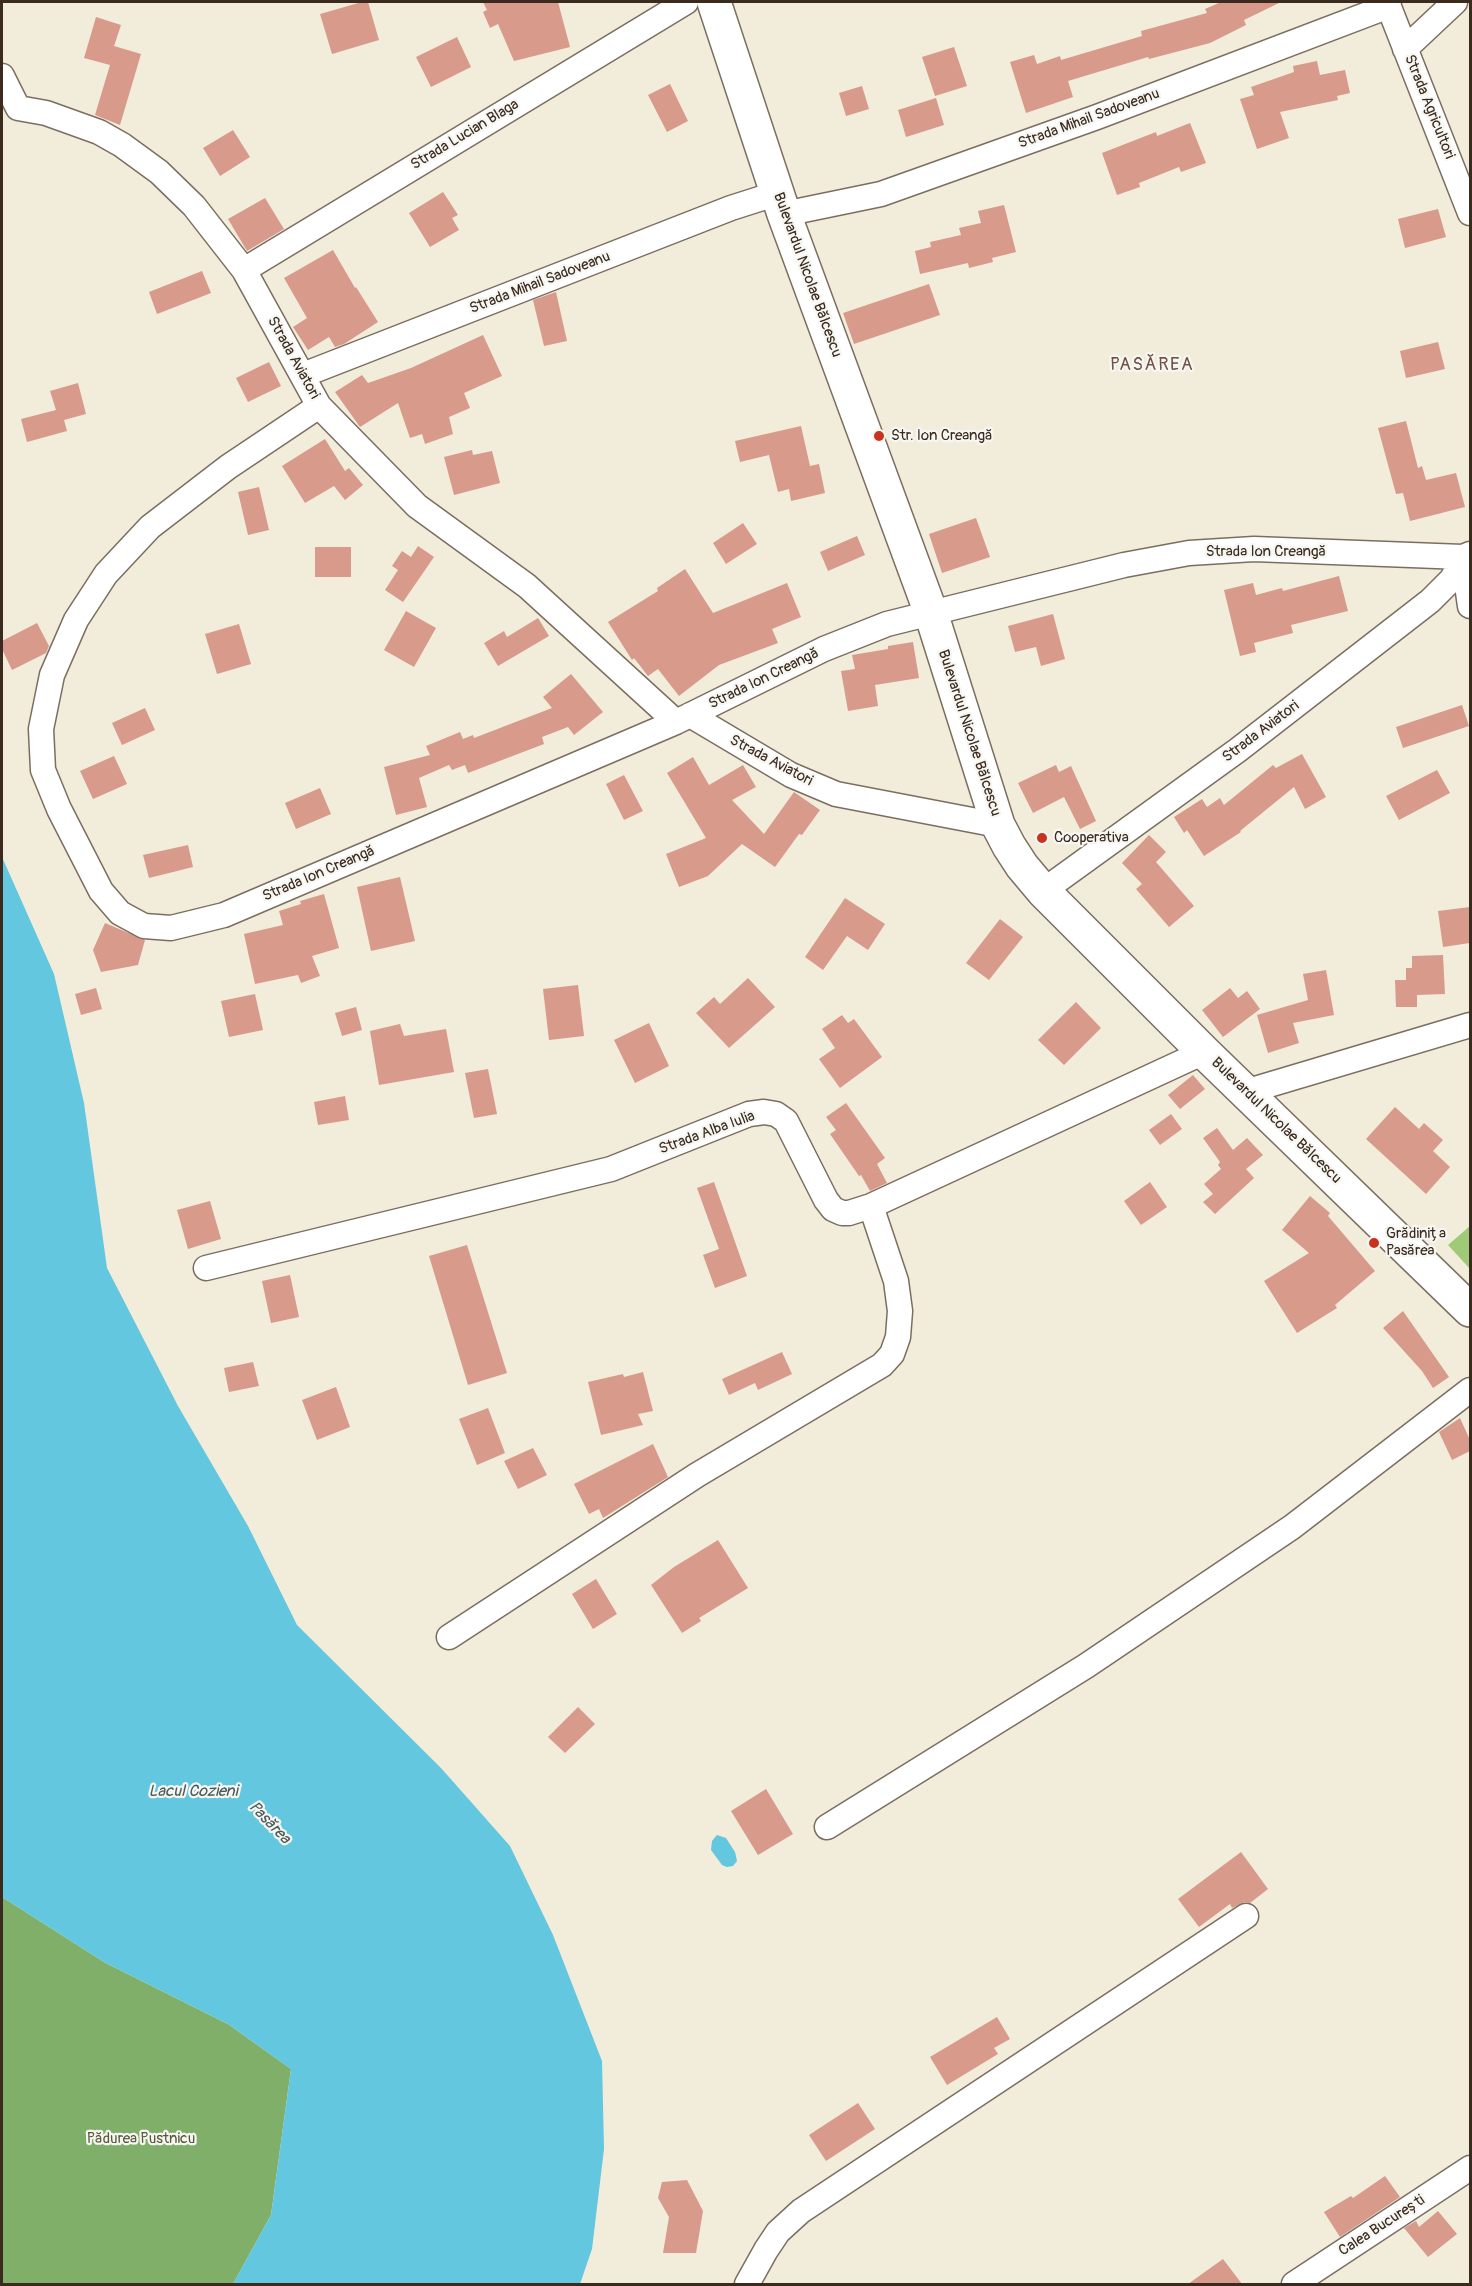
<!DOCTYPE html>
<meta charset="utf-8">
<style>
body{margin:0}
#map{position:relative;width:1472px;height:2286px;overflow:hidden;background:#f2ecdb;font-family:Pangolin,sans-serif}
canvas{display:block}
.frame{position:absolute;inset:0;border:3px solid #3b2a1e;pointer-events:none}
</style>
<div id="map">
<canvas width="1472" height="2286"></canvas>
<div class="frame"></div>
</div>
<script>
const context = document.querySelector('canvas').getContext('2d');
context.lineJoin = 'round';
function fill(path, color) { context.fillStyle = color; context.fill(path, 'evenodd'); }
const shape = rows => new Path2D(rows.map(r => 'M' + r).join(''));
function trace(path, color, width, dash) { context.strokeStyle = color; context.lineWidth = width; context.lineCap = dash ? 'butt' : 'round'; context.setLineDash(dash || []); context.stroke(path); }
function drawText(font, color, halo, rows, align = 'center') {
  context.font = font + ' Pangolin,sans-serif'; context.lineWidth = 4.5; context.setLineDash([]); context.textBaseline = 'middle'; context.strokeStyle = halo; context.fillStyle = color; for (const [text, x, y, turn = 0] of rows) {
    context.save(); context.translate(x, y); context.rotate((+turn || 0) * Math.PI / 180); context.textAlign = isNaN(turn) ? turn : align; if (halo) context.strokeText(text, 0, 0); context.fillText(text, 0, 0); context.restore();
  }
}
fill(shape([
 [1470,1226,1470,1269,1448,1245]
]), '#9fcb78');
fill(shape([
 [2,1897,104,1962,228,2024,291,2069,271,2215,233,2284,2,2284]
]), '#7faf68');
fill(shape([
 [2,857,54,974,84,1103,107,1268,178,1406,248,1526,297,1625,441,1768,510,1846,553,1935,602,2061,604,2149,592,2249,580,2284,233,2284,271,2215,291,2069,228,2024,104,1962,2,1897],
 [717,1835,726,1838,735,1852,737,1861,733,1866,727,1867,722,1865,711,1850,712,1841]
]), '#62c7df');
fill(shape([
 [362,2,368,2,379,40,332,54,320,14],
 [483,2,558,2,570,47,514,61,498,24,490,28,483,12,487,10],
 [1221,2,1281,2,1244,20,1246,25,1210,43,1149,59,1148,57,1068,81,1073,97,1026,113,1010,62,1034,55,1037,64,1060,56,1061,60,1142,36,1141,31,1207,13,1205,9],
 [96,17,121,25,114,46,141,54,120,125,95,115,110,65,84,58],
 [457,37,471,67,431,87,416,57],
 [954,47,967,86,935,96,922,57],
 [1317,61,1320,75,1345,70,1350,93,1337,96,1338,100,1280,112,1289,138,1257,149,1240,99,1254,95,1251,87,1294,72,1293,66],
 [670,84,688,121,667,132,648,95],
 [862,86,869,109,846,116,839,93],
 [936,98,944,125,906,137,898,110],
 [1190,123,1206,163,1181,172,1179,167,1139,183,1140,187,1117,195,1102,153,1156,132,1157,136],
 [233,130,250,157,220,176,203,148],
 [443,192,458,215,452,218,459,230,430,247,409,213],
 [265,198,284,229,247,251,228,219],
 [1004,205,1016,252,992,258,993,262,969,268,968,263,920,274,915,251,931,247,930,242,961,235,959,228,981,223,978,211],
 [1438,209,1446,237,1405,248,1398,219],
 [333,250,355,288,356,287,378,322,344,344,335,347,329,337,308,350,293,327,307,318,284,278],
 [202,271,211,293,157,314,149,292],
 [929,284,940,315,854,344,843,313],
 [556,292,567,341,544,346,533,300],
 [483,335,502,376,464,393,470,408,449,417,453,434,425,444,422,434,410,438,398,403,360,427,335,392,362,375,368,383,411,368],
 [1438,342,1445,369,1406,378,1400,351],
 [269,362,281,386,248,402,236,378],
 [78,383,86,414,64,420,67,431,27,442,21,419,56,410,50,391],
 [1406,421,1418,468,1422,466,1426,480,1456,473,1465,507,1410,521,1403,493,1396,494,1378,428],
 [801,426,810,466,819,464,825,493,791,501,789,489,778,492,769,455,740,462,735,441],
 [325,439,345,471,349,468,363,485,345,500,334,486,305,503,282,466],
 [472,450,473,455,492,451,500,483,454,495,444,457],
 [259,487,269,530,248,535,238,492],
 [976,518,990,557,942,573,929,534],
 [743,523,757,544,726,564,713,543],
 [857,536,865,555,828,571,820,552],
 [418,546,434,557,403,602,385,590,398,570,392,566,402,551,411,557],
 [315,547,351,547,351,577,315,577],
 [685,569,713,613,787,583,801,617,772,629,778,643,719,665,679,696,658,669,648,676,634,658,632,660,608,622,658,591,657,588],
 [1339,576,1348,611,1291,625,1293,633,1254,643,1256,652,1240,656,1224,590,1253,583,1256,595,1282,588,1283,591],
 [406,611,436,628,414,667,384,650],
 [1053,614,1065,659,1041,666,1036,647,1015,652,1008,626],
 [538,618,549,636,498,666,484,643,504,631,507,637],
 [37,623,49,646,46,653,12,670,2,649,2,641],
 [239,624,251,664,217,674,205,634],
 [913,642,919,678,875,685,878,706,848,711,841,671,855,669,852,655,888,649,888,646],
 [571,674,603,712,574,735,568,727,542,737,544,744,468,773,465,765,452,770,449,765,419,778,427,807,396,815,384,767,430,755,426,746,460,732,463,739,473,735,474,738,552,708,543,697],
 [1462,705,1469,726,1403,748,1396,727],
 [145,708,155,730,122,745,112,723],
 [1302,754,1326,797,1305,809,1294,787,1240,831,1241,832,1204,856,1187,830,1184,833,1174,817,1202,799,1207,807,1220,798,1224,805,1273,765,1276,768],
 [114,756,127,784,93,799,80,771],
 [693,757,709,785,743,765,756,787,732,800,764,834,794,792,820,810,802,835,799,834,775,867,742,844,708,876,679,887,666,854,706,838,667,773],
 [1056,765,1059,772,1071,766,1096,821,1080,829,1064,797,1033,813,1018,783],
 [1437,770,1450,793,1399,820,1386,796],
 [624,775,643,811,624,820,606,784],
 [320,788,331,814,296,829,285,803],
 [1149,835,1166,852,1156,862,1194,906,1169,927,1136,889,1142,884,1122,863],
 [188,845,193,867,149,878,143,855],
 [400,877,415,941,371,951,357,887],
 [324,894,339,948,312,956,320,976,301,983,298,975,255,984,244,934,283,925,279,911,301,904,300,901],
 [845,898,885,924,868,950,847,936,823,970,805,957],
 [1470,907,1470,943,1443,947,1438,911],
 [1000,919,1023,937,989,980,966,963],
 [105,923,145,940,138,965,101,972,93,950],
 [1443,955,1445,994,1417,995,1417,1007,1396,1007,1395,980,1406,980,1406,968,1412,968,1412,956],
 [1326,970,1334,1015,1293,1023,1299,1043,1268,1053,1257,1015,1308,1000,1303,974],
 [748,978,775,1007,729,1048,696,1013,714,997,720,1004],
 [578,985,584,1036,549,1040,543,989],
 [96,988,102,1009,81,1015,75,994],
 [1230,988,1238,998,1247,991,1260,1009,1223,1037,1202,1010],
 [255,994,263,1030,229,1037,221,1001],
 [1076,1002,1101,1028,1064,1065,1038,1040],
 [356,1007,362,1030,342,1036,335,1013],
 [842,1015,848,1023,854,1019,882,1057,840,1088,819,1059,835,1048,822,1029],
 [649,1023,669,1066,635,1083,614,1040],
 [400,1024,404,1036,446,1029,454,1072,379,1085,370,1031],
 [488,1069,497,1114,474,1118,465,1073],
 [1193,1075,1205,1089,1180,1109,1168,1095],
 [345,1096,349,1120,318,1125,314,1102],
 [846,1103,885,1158,877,1164,887,1183,870,1191,861,1175,859,1176,830,1134,836,1130,826,1117],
 [1395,1107,1419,1129,1424,1123,1443,1140,1433,1151,1450,1167,1426,1194,1366,1139],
 [1171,1114,1182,1129,1160,1145,1149,1130],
 [1217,1128,1233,1150,1247,1138,1263,1155,1246,1169,1254,1178,1215,1214,1203,1202,1213,1194,1204,1184,1221,1169,1218,1165,1220,1162,1203,1138],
 [714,1182,747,1276,715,1288,703,1255,719,1249,697,1188],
 [1150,1182,1167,1207,1141,1225,1124,1201],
 [1310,1196,1330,1213,1328,1216,1375,1271,1335,1305,1337,1308,1297,1333,1264,1281,1309,1253,1282,1230],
 [210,1201,221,1239,188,1249,177,1210],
 [467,1245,507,1373,468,1385,429,1256],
 [290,1275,299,1317,271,1323,262,1281],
 [1403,1311,1449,1377,1433,1388,1422,1371,1383,1328],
 [782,1352,792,1374,758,1390,755,1383,729,1395,722,1379],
 [253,1362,259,1386,229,1392,224,1368],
 [643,1372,653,1411,638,1414,643,1425,601,1435,588,1382,623,1374,624,1377],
 [336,1387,350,1427,317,1440,302,1400],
 [488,1408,505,1453,477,1465,459,1419],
 [1460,1418,1470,1440,1470,1451,1452,1460,1439,1432],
 [653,1444,668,1477,603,1518,599,1509,589,1514,574,1484],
 [533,1448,547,1475,518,1489,504,1461],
 [718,1540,748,1588,699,1618,701,1621,682,1633,651,1585,674,1567],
 [596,1579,617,1614,593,1629,572,1594],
 [578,1707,595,1724,565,1753,548,1737],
 [766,1789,793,1834,758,1855,731,1811],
 [1241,1852,1268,1889,1250,1903,1245,1902,1232,1908,1230,1904,1199,1927,1178,1899],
 [997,2017,1010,2039,994,2048,998,2054,947,2085,930,2057],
 [858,2103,875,2129,826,2161,809,2135],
 [1385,2176,1400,2197,1340,2237,1324,2212,1351,2196,1353,2198],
 [687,2180,703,2211,696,2253,663,2253,669,2217,658,2198,662,2182],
 [1438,2211,1457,2234,1428,2257,1404,2228,1416,2221,1419,2227],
 [1223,2259,1242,2284,1188,2284]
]), '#d89a8a');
const street = shape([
 [1387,2,1470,213],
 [1405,49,1455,2],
 [2,76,18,108,46,113,99,132,122,145,159,172,194,206,244,270,319,406,417,506,527,586,676,722],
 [784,214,881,194,1097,117,1389,6],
 [244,270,686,2],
 [303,375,731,208,778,193],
 [319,406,228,467,150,527,106,574,76,620,52,675,41,729,43,770,59,809,101,891,120,913,144,926,171,928,224,915,676,722,824,649,887,624,1124,565,1189,553,1254,549,1463,557,1470,554],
 [1463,557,1470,606],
 [690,715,791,775,836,794,998,825],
 [1043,891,1238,750,1430,601,1452,579,1463,557],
 [1245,1092,1470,1025],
 [206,1268,611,1169,749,1114,764,1112,776,1114,786,1121,826,1200,833,1209,842,1213,849,1213,871,1206,1204,1052],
 [449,1637,697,1475,882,1365,892,1354,898,1337,900,1311,896,1281,871,1206],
 [827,1827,1086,1666,1292,1527,1470,1390],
 [747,2284,766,2250,778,2232,801,2211,1246,1916],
 [1294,2284,1470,2168]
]);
const secondary = shape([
 [714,2,784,214,931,613,998,825,1009,846,1022,866,1043,891,1204,1052,1470,1310]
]);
trace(street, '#7b6e60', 27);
trace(secondary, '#7b6e60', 36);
trace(street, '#fff', 24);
trace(secondary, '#fff', 33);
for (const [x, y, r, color] of [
 [879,436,6,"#c8321e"],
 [1042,838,6,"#c8321e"],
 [1374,1243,6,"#c8321e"]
]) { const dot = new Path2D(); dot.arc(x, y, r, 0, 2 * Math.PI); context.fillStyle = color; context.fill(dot); trace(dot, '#f6f6f2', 2); }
drawText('15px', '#3b2a1e', '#f6f6f2', [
 ["Strada Agricultori",1429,107,68],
 ["Strada Mihail Sadoveanu",1089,119,-20],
 ["Strada Lucian Blaga",465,135,-31],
 ["Bulevardul Nicolae Bălcescu",807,275,70],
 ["Strada Mihail Sadoveanu",540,283,-21],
 ["Strada Aviatori",293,358,61],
 ["Strada Ion Creangă",1266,552],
 ["Strada Ion Creangă",764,679,-26],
 ["Strada Aviatori",1261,732,-37],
 ["Bulevardul Nicolae Bălcescu",969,733,72],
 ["Strada Aviatori",771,761,28],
 ["Strada Ion Creangă",319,874,-23],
 ["Bulevardul Nicolae Bălcescu",1276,1121,44],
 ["Strada Alba Iulia",707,1133,-20],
 ["Calea București",1382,2226,-33]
]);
drawText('15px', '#3b2a1e', '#f6f6f2', [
 ["Str. Ion Creangă",891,436],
 ["Cooperativa",1054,838],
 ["Grădinița",1386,1234],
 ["Pasărea",1386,1251]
], 'left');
drawText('15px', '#595a39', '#f6f6f2', [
 ["Pădurea Pustnicu",141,2139]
]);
drawText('italic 16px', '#475958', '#f6f6f2', [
 ["Lacul Cozieni",193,1792],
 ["Pasărea",269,1823,46]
]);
context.letterSpacing = '1.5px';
drawText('18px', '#725144', '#f6f6f2', [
 ["PASĂREA",1152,365]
]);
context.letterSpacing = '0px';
</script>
